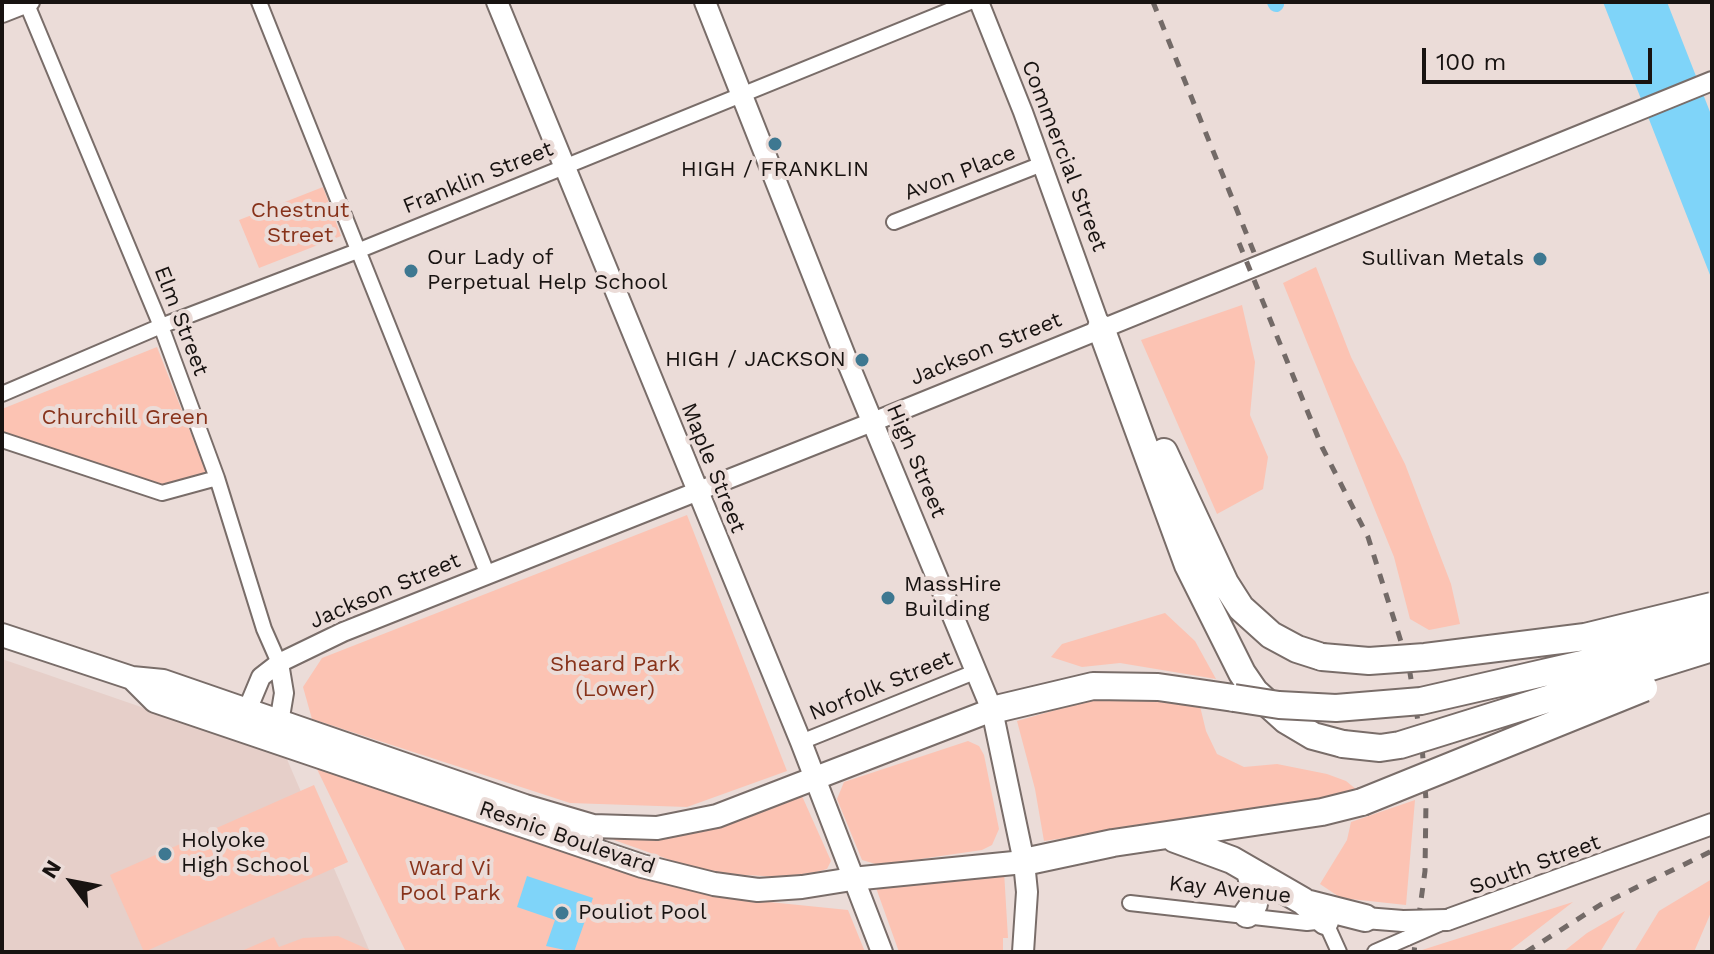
<!DOCTYPE html>
<style>
body{margin:0}
#map{position:relative;width:1714px;height:954px;overflow:hidden;background:#ebdcd8;font-family:"Work Sans",sans-serif}
canvas{display:block}
.frame{position:absolute;inset:0;border:4px solid #181311;pointer-events:none}
.north{position:absolute;left:32px;top:842px;width:80px;height:80px;-webkit-text-stroke:6px #ebdcd8;paint-order:stroke;rotate:302deg;font-size:22px;font-weight:700;line-height:32px;text-align:center;color:#181311}
.north::after{content:'';display:block;margin:auto;width:28px;height:36px;background:#181311;clip-path:polygon(50% 0,100% 100%,50% 72%,0 100%)}
.scale{position:absolute;left:1422px;top:48px;width:230px;height:36px;box-sizing:border-box;border:4px solid #181311;border-top:0;padding-left:10px;font-size:24px;line-height:28px;white-space:nowrap;color:#181311;-webkit-text-stroke:6px #ebdcd8;paint-order:stroke}
</style>
<div id="map">
<canvas width="1714" height="954"></canvas>
<div class="frame"></div>
<div class="north">N</div>
<div class="scale">100 m</div>
</div>
<script>
const context = document.querySelector('canvas').getContext('2d');
context.lineJoin = 'round';
function fill(path, color) { context.fillStyle = color; context.fill(path, 'evenodd'); }
const shape = rows => new Path2D(rows.map(r => 'M' + r).join(''));
function trace(path, color, width, dash) { context.strokeStyle = color; context.lineWidth = width; context.lineCap = dash ? 'butt' : 'round'; context.setLineDash(dash || []); context.stroke(path); }
function drawText(font, color, halo, rows, align = 'center') {
  context.font = font + ' "Work Sans",sans-serif'; context.lineWidth = 8; context.setLineDash([]); context.textBaseline = 'middle'; context.strokeStyle = halo; context.fillStyle = color; for (const [text, x, y, turn = 0] of rows) {
    context.save(); context.translate(x, y); context.rotate((+turn || 0) * Math.PI / 180); context.textAlign = isNaN(turn) ? turn : align; if (halo) context.strokeText(text, 0, 0); context.fillText(text, 0, 0); context.restore();
  }
}
fill(shape([
 [2,659,286,757,370,952,2,952]
]), '#e6cfc9');
fill(shape([
 [323,187,341,236,259,268,239,220],
 [1316,267,1351,357,1405,464,1451,584,1460,624,1429,630,1410,619,1394,557,1283,283],
 [1242,305,1255,362,1250,415,1268,457,1263,489,1217,514,1141,340],
 [157,347,206,472,166,485,150,483,2,431,2,409],
 [687,515,787,771,687,807,570,803,312,719,303,687,322,658],
 [1165,613,1195,641,1216,679,1120,663,1082,667,1051,657,1062,644],
 [1101,697,1199,702,1206,731,1217,754,1244,767,1277,764,1327,774,1346,781,1357,790,1285,806,1044,841,1035,789,1017,721],
 [968,741,979,746,984,755,999,829,992,845,982,850,879,865,862,860,837,799,844,782],
 [313,761,710,896,848,910,865,952,406,952],
 [314,785,348,862,144,952,110,875],
 [802,796,831,861,827,869,816,872,782,877,726,874,693,868,614,840,616,836,734,819],
 [1415,800,1406,905,1341,898,1320,884,1347,840,1351,822],
 [1004,871,1008,938,1003,938,1003,952,899,952,875,885],
 [1712,879,1712,910,1694,952,1634,952,1659,911],
 [1573,902,1508,952,1421,952,1422,950],
 [1625,911,1600,952,1563,952,1587,933],
 [338,936,374,952,239,952,274,937,279,947,303,938]
]), '#fcc3b3');
fill(shape([
 [1603,2,1667,2,1712,117,1712,280],
 [527,876,593,898,574,952,546,946,555,920,517,907]
]), '#7fd4f9');
trace(shape([
 [1275,2,1276,4]
]), '#7fd4f9', 16);
const minor = shape([
 [26,2,161,326,217,478,264,629,279,663],
 [259,2,487,573],
 [894,222,1042,164],
 [2,394,161,326,360,250,970,2],
 [2,440,162,493,217,478],
 [801,742,977,671],
 [1130,903,1307,923,1325,921],
 [1325,921,1339,952],
 [1375,952,1407,938]
]);
const tertiary = shape([
 [979,2,1023,112,1101,328],
 [2,13,30,2],
 [243,720,261,677,279,663,343,632,890,415,1712,81],
 [277,735,284,693,279,663]
]);
const secondary = shape([
 [497,2,801,742,882,952],
 [705,2,845,356,992,710,1024,862,1027,892,1023,952],
 [1365,918,1403,921],
 [1447,920,1712,824]
]);
const primary = shape([
 [2,635,132,678,163,681,525,806,593,826,657,828,717,816,992,710],
 [132,678,155,701,642,866,714,884,758,890,802,887,852,879,1024,862]
]);
const motorway = shape([
 [1101,328,1188,565,1242,673,1255,692,1286,720,1313,736,1343,744],
 [1164,452,1225,583,1241,608,1271,635,1297,649,1322,657],
 [992,710,1093,686,1158,687,1234,698],
 [1175,839,1232,860,1303,901,1325,921],
 [1024,862,1113,843,1322,812,1362,802],
 [1306,903,1365,918],
 [1247,914,1254,904,1255,890,1250,872]
]);
trace(minor, '#796d69', 18);
trace(tertiary, '#796d69', 22);
trace(secondary, '#796d69', 24);
trace(primary, '#796d69', 26);
trace(motorway, '#796d69', 30);
trace(minor, '#fff', 14);
trace(tertiary, '#fff', 18);
trace(secondary, '#fff', 20);
trace(primary, '#fff', 22);
trace(motorway, '#fff', 26);
trace(shape([
 [1153,2,1255,255],
 [1239,243,1322,447,1368,537,1409,667,1422,746,1426,800,1425,871,1414,952],
 [1526,952,1600,905,1712,851]
]), '#736a67', 5, [10, 10]);
const minorBridge = shape([
 [1407,938,1439,924]
]);
const secondaryBridge = shape([
 [1403,921,1447,920]
]);
const motorwayBridge = shape([
 [1322,657,1369,661,1425,657,1585,637,1712,606],
 [1234,698,1279,705,1336,708,1421,701,1591,662,1712,621],
 [1343,744,1380,748,1400,745,1712,648],
 [1362,802,1644,688]
]);
trace(minorBridge, '#796d69', 18, []);
trace(secondaryBridge, '#796d69', 24, []);
trace(motorwayBridge, '#796d69', 30, []);
trace(minorBridge, '#fff', 14);
trace(secondaryBridge, '#fff', 20);
trace(motorwayBridge, '#fff', 26);
for (const [x, y, r, color] of [
 [775,144,8,"#3e7891"],
 [1540,259,8,"#3e7891"],
 [411,271,8,"#3e7891"],
 [862,360,8,"#3e7891"],
 [888,598,8,"#3e7891"],
 [165,854,8,"#3e7891"],
 [562,913,8,"#3e7891"]
]) { const dot = new Path2D(); dot.arc(x, y, r, 0, 2 * Math.PI); context.fillStyle = color; context.fill(dot); trace(dot, '#ebdcd8', 3); }
drawText('22px', '#181311', '#ebdcd8', [
 ["Commercial Street",1064,156,69],
 ["Avon Place",960,173,-21],
 ["Franklin Street",478,178,-22],
 ["Elm Street",181,321,69],
 ["Jackson Street",986,349,-22],
 ["High Street",916,461,67],
 ["Maple Street",713,468,68],
 ["Jackson Street",385,591,-23],
 ["Norfolk Street",881,686,-22],
 ["Resnic Boulevard",567,838,19],
 ["South Street",1535,865,-20],
 ["Kay Avenue",1230,890,6]
]);
drawText('22px', '#181311', '#ebdcd8', [
 ["HIGH / FRANKLIN",775,170,"center"],
 ["Our Lady of",427,258],
 ["Perpetual Help School",427,283],
 ["Sullivan Metals",1524,259,"right"],
 ["HIGH / JACKSON",846,360,"right"],
 ["MassHire",904,585],
 ["Building",904,610],
 ["Holyoke",181,841],
 ["High School",181,866],
 ["Pouliot Pool",578,913]
], 'left');
drawText('22px', '#87321a', '#ebdcd8', [
 ["Chestnut",300,211],
 ["Street",300,236],
 ["Churchill Green",125,418],
 ["Sheard Park",615,665],
 ["(Lower)",615,690],
 ["Ward Vi",450,869],
 ["Pool Park",450,894]
]);
</script>
